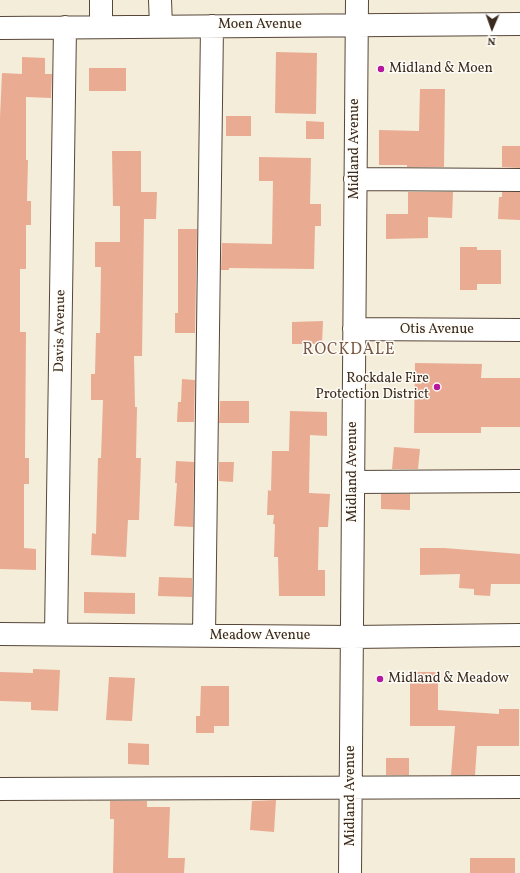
<!DOCTYPE html>
<style>
body{margin:0}
#map{position:relative;width:520px;height:873px;overflow:hidden;background:#f4edd9;font-family:Vollkorn,serif}
canvas{display:block}
.north{position:absolute;left:472px;top:8px;width:40px;height:40px;-webkit-text-stroke:3px #fdfcf7;paint-order:stroke;rotate:182deg;font-size:11px;font-weight:700;line-height:16px;text-align:center;color:#3b2a1e}
.north::after{content:'';display:block;margin:auto;width:14px;height:18px;background:#3b2a1e;clip-path:polygon(50% 0,100% 100%,50% 72%,0 100%)}
</style>
<div id="map">
<canvas width="520" height="873"></canvas>
<div class="north">N</div>
</div>
<script>
const context = document.querySelector('canvas').getContext('2d');
context.lineJoin = 'round';
function fill(path, color) { context.fillStyle = color; context.fill(path, 'evenodd'); }
const shape = rows => new Path2D(rows.map(r => 'M' + r).join(''));
function trace(path, color, width, dash) { context.strokeStyle = color; context.lineWidth = width; context.lineCap = dash ? 'butt' : 'round'; context.setLineDash(dash || []); context.stroke(path); }
function drawText(font, color, halo, rows, align = 'center') {
  context.font = font + ' Vollkorn,serif'; context.lineWidth = 3; context.setLineDash([]); context.textBaseline = 'middle'; context.strokeStyle = halo; context.fillStyle = color; for (const [text, x, y, turn = 0] of rows) {
    context.save(); context.translate(x, y); context.rotate((+turn || 0) * Math.PI / 180); context.textAlign = isNaN(turn) ? turn : align; if (halo) context.strokeText(text, 0, 0); context.fillText(text, 0, 0); context.restore();
  }
}
fill(shape([
 [276,52,317,53,316,114,275,113],
 [22,57,45,58,45,74,52,74,51,98,26,97,26,160,28,160,27,201,31,201,31,225,26,225,26,269,20,269,20,332,26,332,25,458,29,458,29,484,24,484,24,548,36,549,36,570,0,569,0,117,2,73,22,74],
 [89,68,126,68,126,91,89,91],
 [420,89,445,89,444,167,407,167,407,165,379,165,379,130,419,131],
 [226,116,251,116,251,136,226,136],
 [306,121,324,122,324,139,306,139],
 [502,146,520,146,520,168,502,167],
 [112,151,141,151,141,192,157,192,156,219,144,219,142,356,134,356,135,407,137,407,136,458,141,458,139,520,128,520,126,557,91,555,92,533,96,534,98,458,101,458,103,400,91,400,91,374,95,374,96,333,100,333,101,267,95,267,95,242,120,242,120,206,113,206],
 [259,157,311,158,310,204,321,204,321,226,315,226,314,269,229,268,229,270,221,270,222,243,272,244,273,181,259,181],
 [408,192,453,192,452,218,428,217,428,238,386,239,386,214,408,214],
 [502,192,520,192,520,220,498,219,499,197,502,197],
 [178,229,197,229,195,333,175,333,175,313,178,313],
 [460,247,477,247,477,250,501,250,501,284,477,284,477,290,460,290],
 [323,321,322,344,292,344,292,322],
 [415,363,482,364,481,378,520,378,520,427,481,427,481,433,414,433],
 [182,379,195,380,194,422,177,422,178,402,181,402],
 [220,401,249,401,249,423,219,423],
 [290,411,327,412,327,436,310,435,309,493,330,494,328,527,319,527,318,570,325,570,325,596,279,596,278,557,274,557,275,524,273,524,274,515,267,515,268,490,271,491,272,451,289,451],
 [394,447,420,449,418,469,392,469],
 [176,461,194,462,193,527,174,526,177,483,175,483],
 [219,462,234,462,233,482,219,481],
 [381,494,410,494,410,510,381,509],
 [420,548,444,548,520,554,520,584,491,584,490,596,474,595,474,589,459,588,460,574,420,575],
 [159,577,192,578,192,597,158,596],
 [84,592,135,593,135,614,84,613],
 [33,669,60,670,58,711,31,710,31,702,0,701,0,672,33,673],
 [410,672,438,672,438,710,499,714,499,709,519,709,519,746,477,746,475,775,451,775,455,726,410,726],
 [109,677,135,678,132,721,106,720],
 [201,686,229,686,229,726,214,726,214,733,196,733,196,716,200,716],
 [128,743,149,744,149,765,128,764],
 [386,758,409,758,409,775,386,775],
 [276,800,274,832,250,830,252,801],
 [110,801,147,801,147,807,170,807,168,858,185,858,184,873,113,873,114,819,110,819],
 [470,858,515,858,515,873,470,873]
]), '#eaab93');
const minor = shape([
 [101,0,101,27],
 [160,0,161,26],
 [0,28,520,24],
 [355,179,520,180],
 [354,329,520,330],
 [353,482,520,481],
 [0,634,352,637,520,635],
 [56,634,65,27],
 [204,635,212,26],
 [0,789,520,787],
 [350,873,357,0]
]);
trace(minor, '#57473a', 24);
trace(minor, '#fff', 22);
for (const [x, y, r, color] of [
 [381,69,4,"#b5179e"],
 [437,387,4,"#b5179e"],
 [380,679,4,"#b5179e"]
]) { const dot = new Path2D(); dot.arc(x, y, r, 0, 2 * Math.PI); context.fillStyle = color; context.fill(dot); trace(dot, '#fdfcf7', 1.5); }
drawText('14px', '#3b2a1e', '#fdfcf7', [
 ["Moen Avenue",260,25],
 ["Midland Avenue",355,149,-90],
 ["Otis Avenue",437,330],
 ["Davis Avenue",61,331,-89],
 ["Midland Avenue",353,472,-90],
 ["Meadow Avenue",260,636],
 ["Midland Avenue",351,796,-90]
]);
drawText('14px', '#3b2a1e', '#fdfcf7', [
 ["Midland & Moen",389,69],
 ["Rockdale Fire",429,379,"right"],
 ["Protection District",429,395,"right"],
 ["Midland & Meadow",388,679]
], 'left');
context.letterSpacing = '1px';
drawText('16px', '#785747', '#fdfcf7', [
 ["ROCKDALE",349,351]
]);
context.letterSpacing = '0px';
</script>
